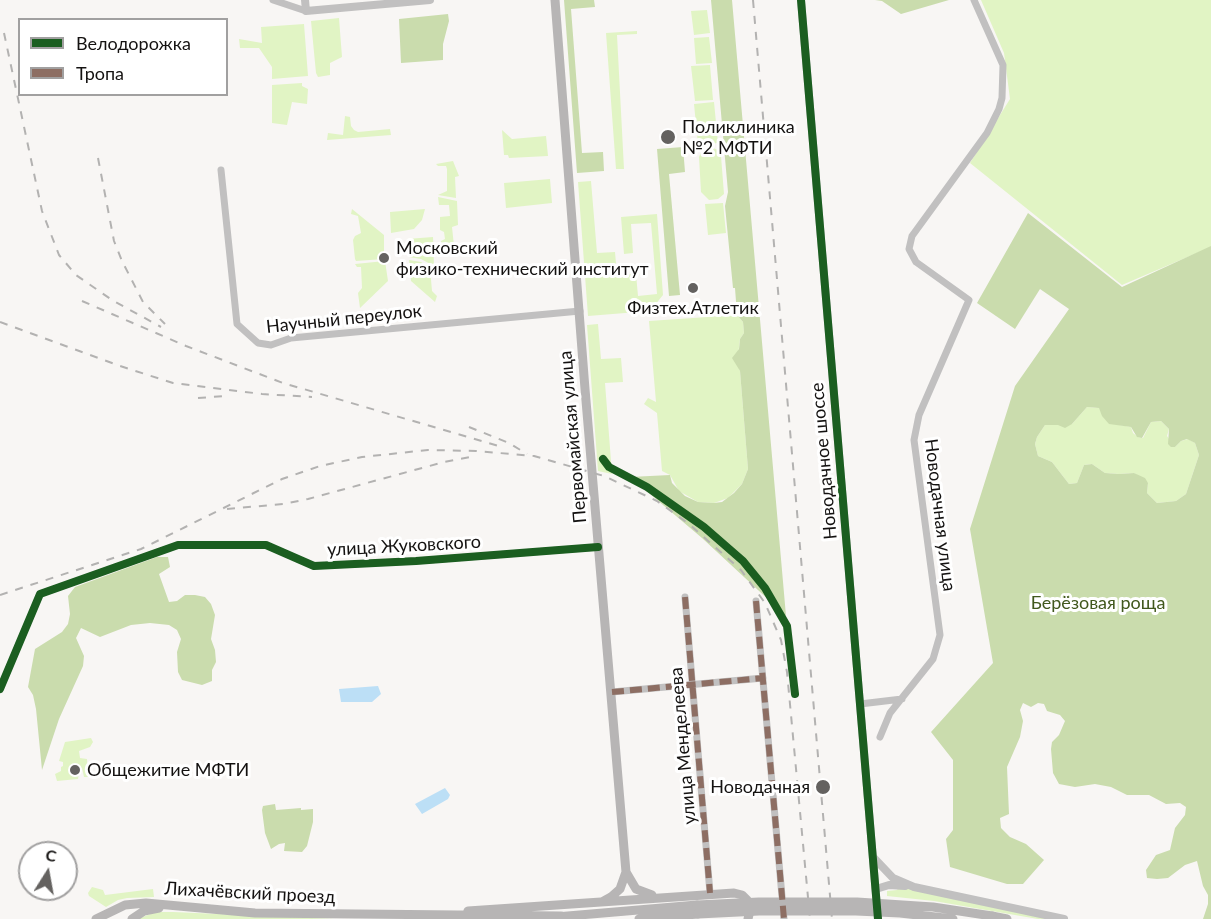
<!DOCTYPE html>
<meta charset="utf-8">
<style>
body{margin:0}
#map{position:relative;width:1211px;height:919px;overflow:hidden;background:#f8f6f4;font-family:Lato,sans-serif}
canvas{display:block}
.legend{position:absolute;left:18px;top:18px;width:210px;height:78px;box-sizing:border-box;background:#fff;border:2px solid #a1a0a0;margin:0;padding:8px 10px;list-style:none;font-size:18px;color:#141211}
.legend li{display:flex;align-items:center;gap:12px;height:30px}
.legend b{width:30px;border:2px solid #a1a0a0}
.north{position:absolute;left:18px;top:841px;width:60px;height:60px;box-sizing:border-box;background:#fff;border:2px solid #a1a0a0;border-radius:50%;rotate:11deg;font-size:16px;font-weight:700;line-height:24px;text-align:center;color:#141211}
.north::after{content:'';display:block;margin:auto;width:21px;height:27px;background:#646260;clip-path:polygon(50% 0,100% 100%,50% 72%,0 100%)}
</style>
<div id="map">
<canvas width="1211" height="919"></canvas>
<ul class="legend">
<li><b style="height:8px;background:#1b5e20"></b>Велодорожка</li>
<li><b style="height:8px;background:#8d6e63"></b>Тропа</li>
</ul>
<div class="north">С</div>
</div>
<script>
const context = document.querySelector('canvas').getContext('2d');
context.lineJoin = 'round';
function fill(path, color) { context.fillStyle = color; context.fill(path, 'evenodd'); }
const shape = rows => new Path2D(rows.map(r => 'M' + r).join(''));
function trace(path, color, width, dash) { context.strokeStyle = color; context.lineWidth = width; context.lineCap = dash ? 'butt' : 'round'; context.setLineDash(dash || []); context.stroke(path); }
function drawText(font, color, halo, rows, align = 'center') {
  context.font = font + ' Lato,sans-serif'; context.lineWidth = 6; context.setLineDash([]); context.textBaseline = 'middle'; context.strokeStyle = halo; context.fillStyle = color; for (const [text, x, y, turn = 0] of rows) {
    context.save(); context.translate(x, y); context.rotate((+turn || 0) * Math.PI / 180); context.textAlign = isNaN(turn) ? turn : align; if (halo) context.strokeText(text, 0, 0); context.fillText(text, 0, 0); context.restore();
  }
}
fill(shape([
 [981,0,1211,0,1211,247,1122,285,970,163,1010,99,1004,53],
 [707,10,710,33,694,35,691,11],
 [339,18,342,57,330,63,330,75,318,77,316,73,311,21],
 [304,24,308,76,272,79,272,67,259,48,240,48,239,39,262,43,261,27],
 [637,31,637,34,617,35,624,169,616,169,606,33],
 [709,37,712,63,696,64,694,38],
 [710,65,713,100,695,101,691,66],
 [302,83,302,86,308,89,307,104,292,102,287,125,272,123,272,85],
 [714,102,718,143,698,145,694,104],
 [345,116,350,117,351,126,354,130,358,132,390,129,391,135,327,140,328,133,343,135],
 [502,130,512,139,546,136,548,156,509,158,508,155,504,155],
 [713,148,718,150,721,156,724,194,718,199,709,200,701,192,699,157,702,150],
 [453,161,459,176,455,177,456,198,438,195,447,191,447,169,446,166,438,166,436,164],
 [550,179,552,203,506,208,504,183],
 [591,181,597,253,615,252,617,275,636,274,638,296,657,294,651,223,631,224,633,253,624,254,621,217,657,214,663,295,650,311,588,316,578,182],
 [438,197,457,201,458,225,452,227,454,246,441,247,441,241,445,239,444,232,440,230,440,217,450,216,449,205,439,205],
 [723,203,726,233,708,235,705,204],
 [352,209,384,235,384,259,356,261,355,259,353,240,355,236,361,233,358,216,351,214],
 [425,209,422,220,414,229,391,233,390,212],
 [433,237,434,266,421,259,409,257,407,239],
 [409,260,421,262,430,268,432,291,437,296,435,302,411,281],
 [385,261,388,281,360,308,358,293,362,288,361,267,357,267,355,264],
 [737,315,743,322,744,333,740,339,737,363,740,371,748,469,742,484,728,498,714,503,698,502,679,491,670,475,662,471,657,413,644,404,648,398,656,402,649,321],
 [598,324,601,359,621,358,623,382,605,383,612,474,598,471,587,325],
 [1087,407,1099,408,1120,425,1131,427,1133,433,1138,437,1143,438,1151,422,1161,421,1169,429,1167,436,1175,447,1181,441,1188,439,1195,443,1199,455,1186,494,1176,501,1157,503,1147,493,1148,483,1134,473,1119,474,1105,473,1092,464,1084,465,1077,483,1069,484,1052,462,1038,456,1035,444,1037,437,1045,425,1072,424],
 [91,738,93,742,90,747,79,751,80,758,87,759,88,777,84,777,82,768,72,770,72,774,79,773,78,779,57,781,55,774,61,771,61,767,63,766,63,762,59,761,65,742],
 [92,887,103,890,105,895,153,889,154,897,127,898,118,900,106,907,89,896,88,893],
 [899,887,918,890,1052,919,1038,919,934,901,887,896,887,891,897,890],
 [155,912,173,912,335,919,138,919]
]), '#e1f4c4');
fill(shape([
 [564,0,594,0,595,7,571,9,582,153,603,152,604,171,577,173],
 [711,0,732,0,786,616,702,538,630,477,670,475,672,483,685,496,698,502,714,503,722,502,734,493,742,484,748,469,740,371,732,358,739,349,740,339,744,333,743,322,737,315,735,288,733,288,725,206,728,192],
 [875,0,949,0,901,14,882,1],
 [448,14,449,21,443,44,443,60,401,63,399,19],
 [683,147,685,172,669,174,680,295,669,296,657,149],
 [1028,213,1122,287,1211,246,1211,919,1203,919,1208,904,1208,895,1203,886,1197,861,1185,865,1168,878,1157,879,1147,878,1146,870,1156,855,1170,850,1175,828,1185,815,1186,807,1180,803,1166,804,1149,795,1127,795,1111,787,1095,784,1075,787,1059,784,1053,773,1051,749,1052,742,1059,735,1065,721,1060,715,1047,711,1044,704,1038,703,1031,707,1023,703,1020,710,1023,721,1020,737,1007,767,1009,814,1000,818,1001,828,1010,837,1026,844,1044,860,1023,884,1007,884,950,867,946,839,953,830,953,760,931,732,993,663,970,529,1015,386,1069,309,1040,289,1015,329,977,303],
 [1087,407,1099,408,1102,416,1109,424,1131,427,1137,437,1142,438,1151,422,1161,421,1169,429,1168,444,1171,447,1175,447,1181,441,1187,439,1195,443,1199,455,1186,494,1176,501,1157,503,1147,493,1148,483,1145,478,1134,473,1119,474,1105,473,1092,464,1084,465,1077,483,1069,484,1052,462,1038,456,1035,444,1037,437,1045,425,1058,425,1065,428,1072,424],
 [157,557,168,557,170,567,159,574,169,602,177,601,185,595,195,595,205,597,211,604,215,615,211,639,215,650,216,662,212,670,212,681,202,685,182,680,178,672,177,652,181,639,177,630,169,625,150,623,131,625,100,637,81,628,76,638,84,656,83,666,59,719,42,770,36,709,33,695,28,687,35,649,62,632,68,624,70,614,68,596,75,587],
 [275,804,276,810,301,808,301,810,313,809,313,822,307,846,302,852,284,851,285,843,279,844,271,849,265,833,262,810,263,806]
]), '#cadcad');
fill(shape([
 [378,686,381,694,372,702,341,702,339,689],
 [445,788,450,795,448,799,422,814,415,804]
]), '#bcdff6');
trace(shape([
 [273,0,306,11],
 [221,170,237,324,258,343,271,345,291,338,580,311],
 [685,597,710,893],
 [756,601,784,919],
 [0,689,40,594,178,545,266,545,314,566,416,561,598,547],
 [612,692,763,678],
 [860,704,902,699],
 [880,737,890,713,933,659,940,635,914,440,919,415,969,300,916,262,909,249,912,236,987,133,999,109,1002,98,1003,65,974,0]
]), '#c1c0c0', 7);
trace(shape([
 [305,0,306,11,430,0],
 [801,0,878,919],
 [874,858,893,878,914,887,1064,919],
 [876,889,889,885,905,886]
]), '#c1c0c0', 8);
trace(shape([
 [555,0,585,389,626,872,620,889,611,897,602,902],
 [626,872,636,889,652,895],
 [468,911,734,893,742,895,747,900,750,910,748,919],
 [992,916,1007,919],
 [556,917,697,905],
 [96,919,125,905,146,903,255,913,561,916],
 [132,919,144,911,159,908],
 [639,919,698,914]
]), '#b7b5b5', 9);
trace(shape([
 [753,0,832,919],
 [4,33,42,211,59,255,76,275,112,300,161,327],
 [98,158,114,241,122,261,143,302,165,324],
 [82,301,186,346,283,383,502,447],
 [0,322,120,366,173,383,262,394,312,397],
 [198,398,225,396],
 [469,427,509,443,527,454],
 [227,509,283,504,308,499,444,462,476,456],
 [0,595,141,549,282,479,320,466,362,457,428,450,476,451,534,456,604,476,657,501,689,524,741,570,765,603,781,640,787,672,810,919]
]), '#b3b2b1', 2, [8, 8]);
trace(shape([
 [697,905,759,902,857,902,933,907,992,916],
 [698,914,759,911,856,911,900,913,953,919]
]), '#b7b5b5', 9);
trace(shape([
 [685,597,710,893],
 [756,601,784,919],
 [612,692,763,678]
]), '#8d6e63', 6, [12, 6]);
trace(shape([
 [801,0,878,919],
 [603,459,609,467,647,487,704,527,743,561,765,588,787,626,795,694],
 [0,689,40,594,178,545,266,545,314,566,416,561,598,547]
]), '#1b5e20', 8);
for (const [x, y, r, color] of [
 [668,137,8,"#646260"],
 [384,258,6,"#646260"],
 [693,288,6,"#646260"],
 [75,770,6,"#646260"],
 [823,787,8,"#646260"]
]) { const dot = new Path2D(); dot.arc(x, y, r, 0, 2 * Math.PI); context.fillStyle = color; context.fill(dot); trace(dot, '#fff', 2); }
drawText('18px', '#141211', '#fff', [
 ["Поликлиника",682,127],
 ["№2 МФТИ",682,148],
 ["Московский",396,248],
 ["физико-технический институт",396,269],
 ["Физтех.Атлетик",693,308,"center"],
 ["Общежитие МФТИ",87,770],
 ["Новодачная",810,787,"right"]
], 'left');
drawText('18px', '#141211', '#fff', [
 ["Научный переулок",344,319,-6],
 ["Первомайская улица",573,437,-95],
 ["Новодачное шоссе",824,461,-95],
 ["Новодачная улица",940,515,83],
 ["улица Жуковского",404,546,-3],
 ["улица Менделеева",683,746,-95],
 ["Лихачёвский проезд",250,893,3]
]);
drawText('18px', '#41581d', '#fff', [
 ["Берёзовая роща",1098,603]
]);
</script>
